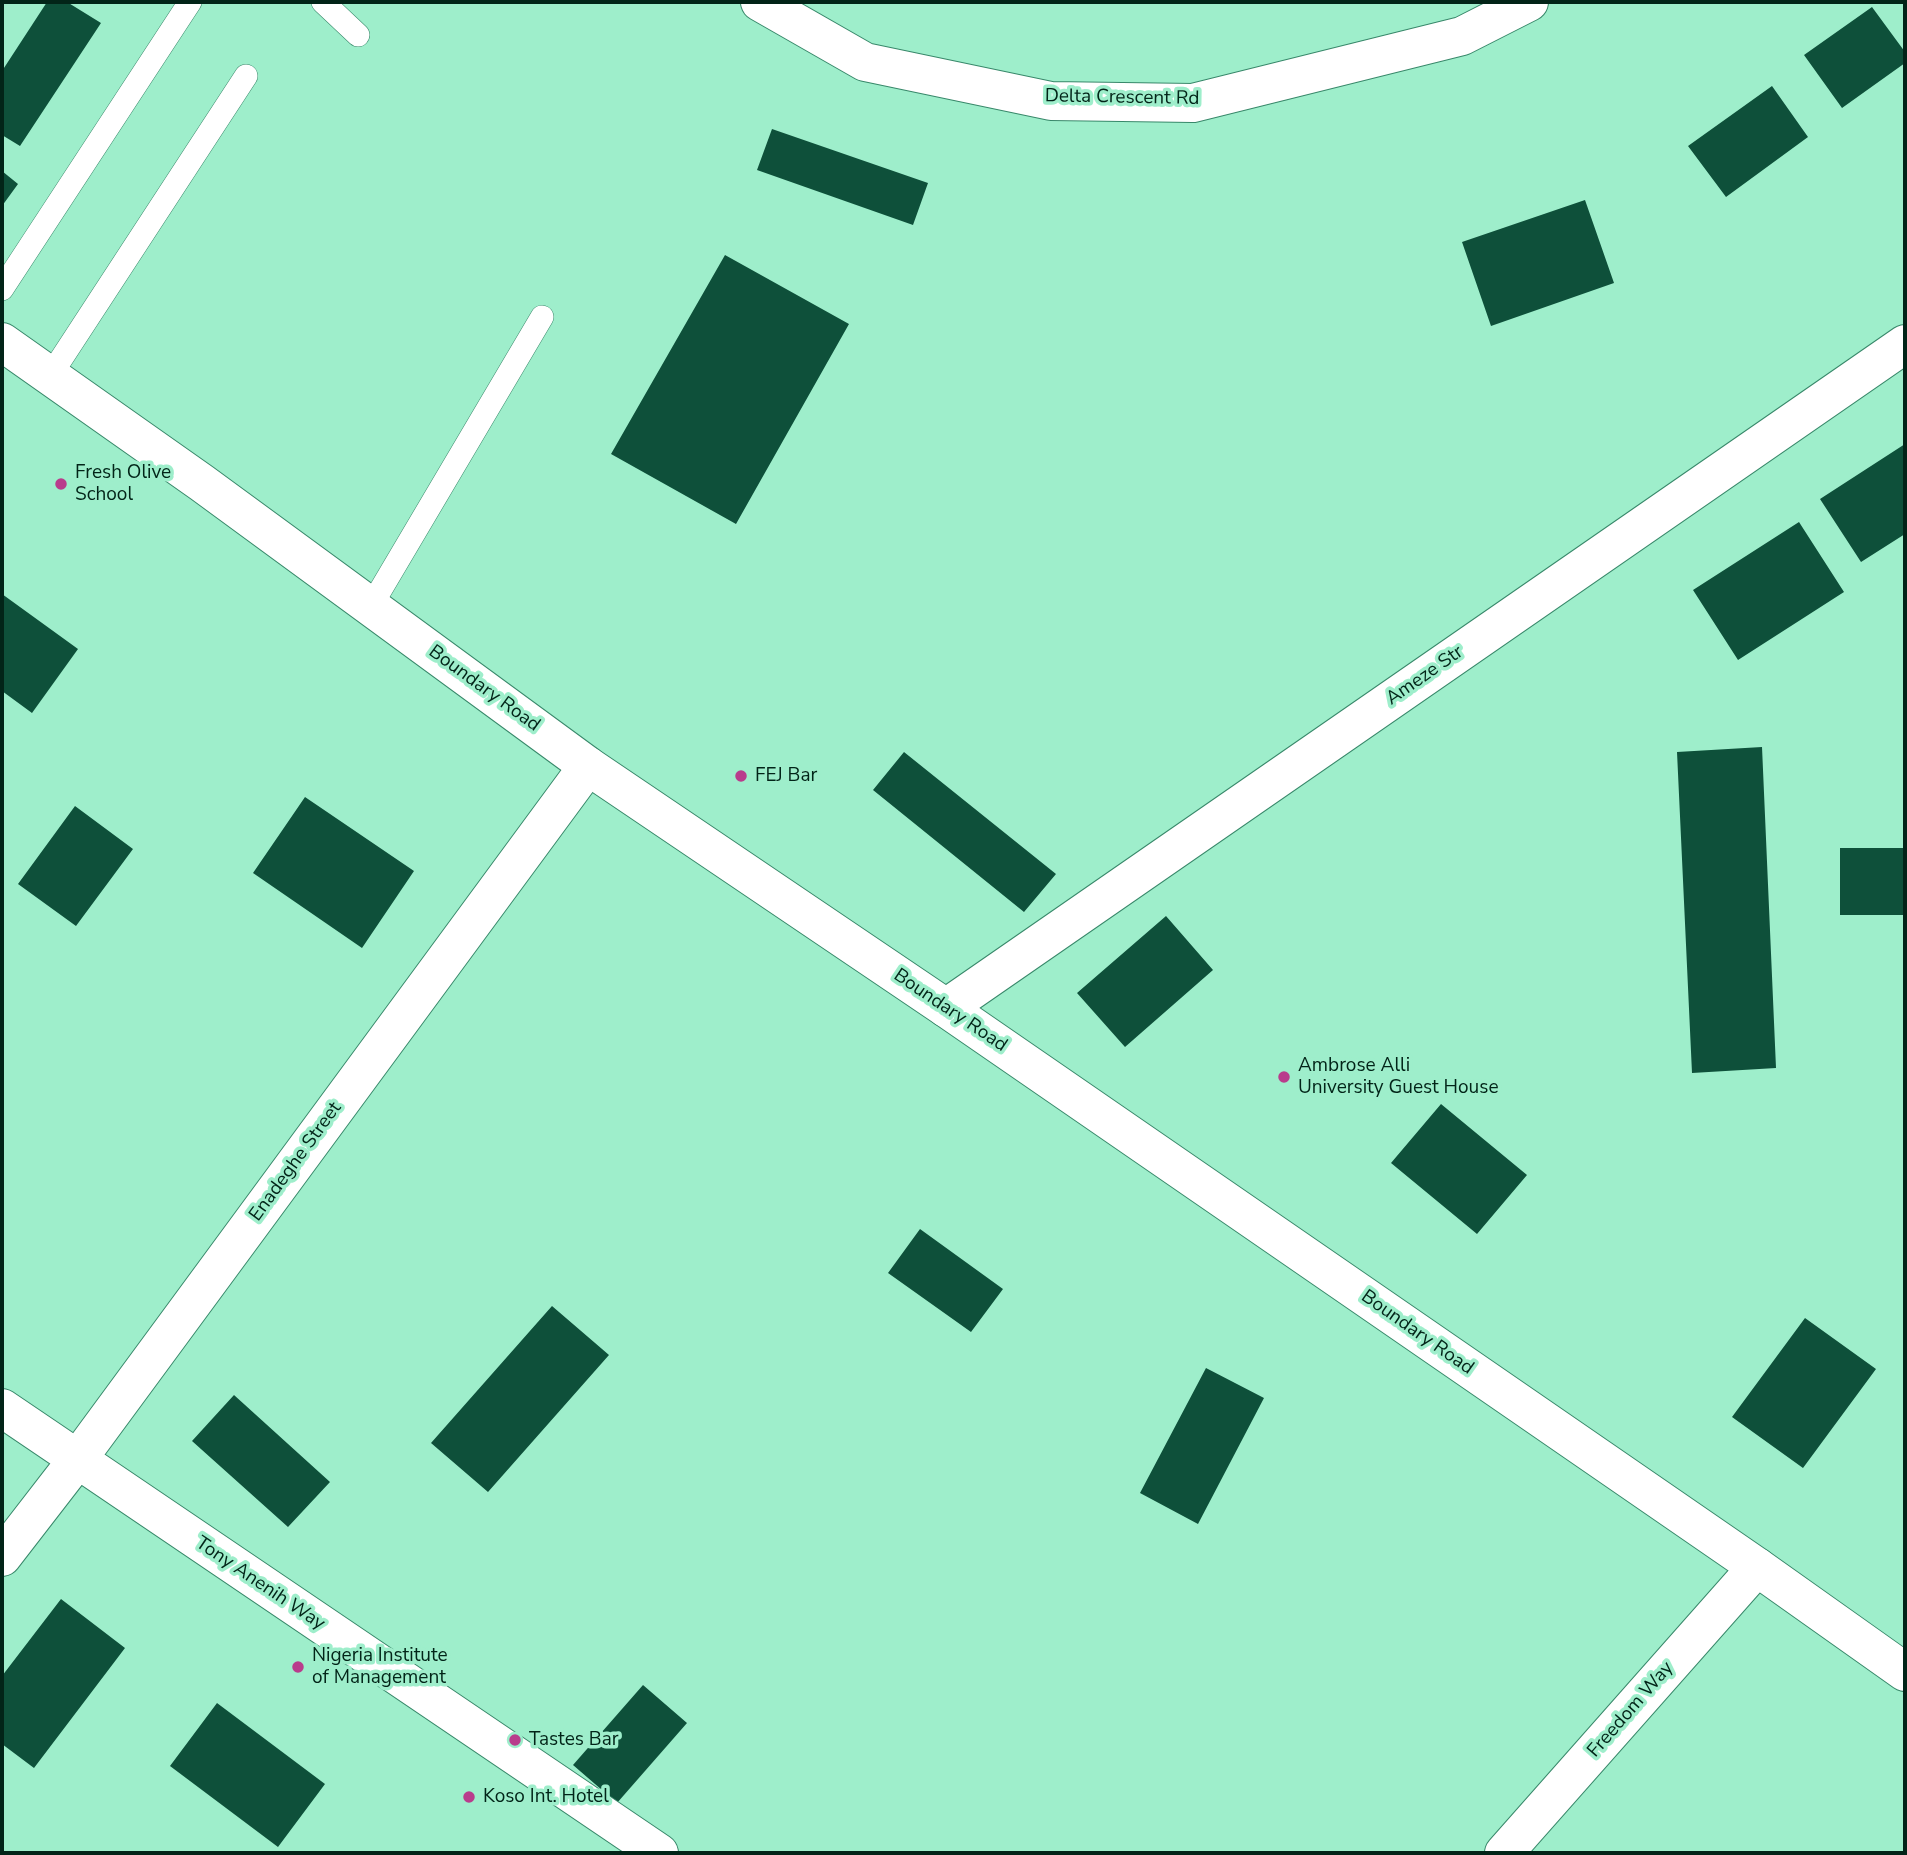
<!DOCTYPE html>
<style>
body{margin:0}
#map{position:relative;width:1907px;height:1855px;overflow:hidden;background:#9eeecb;font-family:"Nunito Sans",sans-serif}
canvas{display:block}
.frame{position:absolute;inset:0;border:4px solid #022418;pointer-events:none}
</style>
<div id="map">
<canvas width="1907" height="1855"></canvas>
<div class="frame"></div>
</div>
<script>
const context = document.querySelector('canvas').getContext('2d');
context.lineJoin = 'round';
function fill(path, color) { context.fillStyle = color; context.fill(path, 'evenodd'); }
const shape = rows => new Path2D(rows.map(r => 'M' + r).join(''));
function trace(path, color, width, dash) { context.strokeStyle = color; context.lineWidth = width; context.lineCap = dash ? 'butt' : 'round'; context.setLineDash(dash || []); context.stroke(path); }
function drawText(font, color, halo, rows, align = 'center') {
  context.font = font + ' "Nunito Sans",sans-serif'; context.lineWidth = 7; context.setLineDash([]); context.textBaseline = 'middle'; context.strokeStyle = halo; context.fillStyle = color; for (const [text, x, y, turn = 0] of rows) {
    context.save(); context.translate(x, y); context.rotate((+turn || 0) * Math.PI / 180); context.textAlign = isNaN(turn) ? turn : align; if (halo) context.strokeText(text, 0, 0); context.fillText(text, 0, 0); context.restore();
  }
}
fill(shape([
 [47,2,67,2,101,23,20,146,2,135,2,71],
 [1872,7,1905,52,1905,63,1842,108,1804,55],
 [1772,86,1808,137,1726,197,1688,146],
 [772,129,928,183,913,225,757,170],
 [2,171,18,184,2,206],
 [1585,200,1614,283,1491,326,1462,242],
 [725,255,849,324,736,524,611,454],
 [1905,444,1905,534,1861,562,1820,499],
 [1799,522,1844,592,1738,660,1693,590],
 [2,594,78,649,32,713,2,691],
 [1762,747,1776,1068,1692,1073,1677,752],
 [904,752,1056,874,1024,912,873,790],
 [305,797,414,871,362,948,253,873],
 [75,806,133,849,76,926,18,884],
 [1840,848,1905,848,1905,915,1840,915],
 [1166,916,1213,970,1125,1047,1077,993],
 [1441,1104,1527,1175,1477,1234,1391,1163],
 [920,1229,1003,1289,971,1332,888,1273],
 [552,1306,609,1355,488,1492,431,1443],
 [1805,1318,1876,1369,1803,1468,1732,1417],
 [1206,1368,1264,1398,1198,1524,1140,1493],
 [234,1395,330,1482,288,1527,192,1441],
 [61,1599,125,1648,34,1768,2,1744,2,1676],
 [643,1685,687,1723,617,1803,573,1765],
 [217,1703,325,1784,278,1847,170,1766]
]), '#0e503a');
const service = shape([
 [323,2,358,35],
 [2,289,190,2],
 [50,376,246,76],
 [371,606,542,317]
]);
const minor = shape([
 [760,2,865,62,1051,101,1193,103,1462,36,1529,2],
 [946,1008,1905,344],
 [2,1408,659,1853],
 [2,1557,77,1460,588,766],
 [1504,1853,1757,1567]
]);
const tertiary = shape([
 [2,342,202,483,588,766,946,1008,1757,1567,1905,1672]
]);
trace(service, '#38886a', 24);
trace(minor, '#38886a', 40);
trace(tertiary, '#38886a', 40);
trace(service, '#fff', 23);
trace(minor, '#fff', 38);
trace(tertiary, '#fff', 38);
for (const [x, y, r, color] of [
 [61,484,7,"#b93c8c"],
 [741,776,7,"#b93c8c"],
 [1284,1077,7,"#b93c8c"],
 [298,1667,7,"#b93c8c"],
 [515,1740,7,"#b93c8c"],
 [469,1797,7,"#b93c8c"]
]) { const dot = new Path2D(); dot.arc(x, y, r, 0, 2 * Math.PI); context.fillStyle = color; context.fill(dot); trace(dot, '#9eeecb', 2.5); }
drawText('19px', '#022418', '#9eeecb', [
 ["Delta Crescent Rd",1122,98,1],
 ["Ameze Str",1425,676,-35],
 ["Boundary Road",484,689,36],
 ["Boundary Road",950,1011,34],
 ["Enadeghe Street",296,1162,-54],
 ["Boundary Road",1417,1333,35],
 ["Tony Anenih Way",260,1584,34],
 ["Freedom Way",1631,1710,-49]
]);
drawText('19px', '#022418', '#9eeecb', [
 ["Fresh Olive",75,473],
 ["School",75,495],
 ["FEJ Bar",755,776],
 ["Ambrose Alli",1298,1066],
 ["University Guest House",1298,1088],
 ["Nigeria Institute",312,1656],
 ["of Management",312,1678],
 ["Tastes Bar",529,1740],
 ["Koso Int. Hotel",483,1797]
], 'left');
</script>
